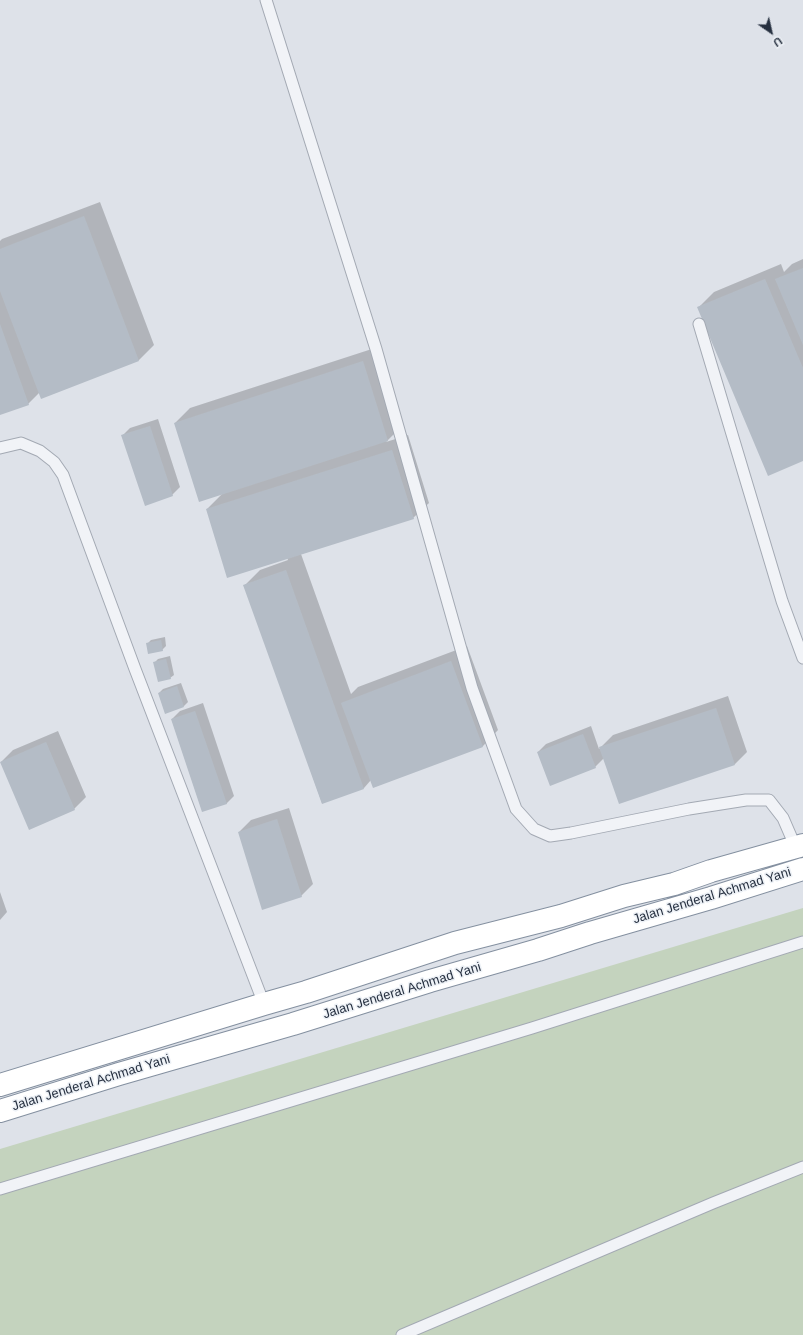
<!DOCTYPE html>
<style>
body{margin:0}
#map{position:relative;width:803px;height:1335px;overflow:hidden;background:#dee2e9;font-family:Helvetica,sans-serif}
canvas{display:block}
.north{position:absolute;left:751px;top:12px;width:40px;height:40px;-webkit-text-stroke:3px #edf1f6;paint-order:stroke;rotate:146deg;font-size:11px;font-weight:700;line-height:16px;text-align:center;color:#263040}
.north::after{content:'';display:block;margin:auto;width:14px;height:18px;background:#263040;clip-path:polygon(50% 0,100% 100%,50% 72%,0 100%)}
</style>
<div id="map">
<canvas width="803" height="1335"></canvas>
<div class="north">U</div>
</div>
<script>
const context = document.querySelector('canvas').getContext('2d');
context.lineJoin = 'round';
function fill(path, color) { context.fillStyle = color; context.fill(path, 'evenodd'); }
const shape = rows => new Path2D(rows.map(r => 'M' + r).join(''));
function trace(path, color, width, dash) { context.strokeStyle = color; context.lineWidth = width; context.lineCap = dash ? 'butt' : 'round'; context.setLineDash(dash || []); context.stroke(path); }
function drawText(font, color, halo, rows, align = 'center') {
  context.font = font + ' Helvetica,sans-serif'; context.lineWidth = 3; context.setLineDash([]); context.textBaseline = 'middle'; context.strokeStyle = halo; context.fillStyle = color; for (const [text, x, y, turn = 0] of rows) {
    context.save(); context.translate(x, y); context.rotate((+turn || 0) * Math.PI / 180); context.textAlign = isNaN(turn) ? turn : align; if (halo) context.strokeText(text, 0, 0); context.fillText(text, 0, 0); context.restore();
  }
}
fill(shape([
 [803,908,803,1335,0,1335,0,1149]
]), '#c4d3be');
fill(shape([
 [100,202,154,345,139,360,39,393,28,404,0,414,0,241,2,239],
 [803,259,803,460,698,308,714,292,781,264,784,272,792,264],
 [378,347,403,425,386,442,408,435,429,503,413,518,301,554,351,694,358,687,467,646,498,730,483,746,374,787,371,780,364,788,322,803,245,585,260,570,288,560,287,558,207,509,222,494,175,423,190,408],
 [158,419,180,487,172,495,122,436,130,428],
 [165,637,166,646,162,650,147,644,151,640],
 [170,656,174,675,170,678,155,662,158,659],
 [181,683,188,702,184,706,166,712,159,693,163,689],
 [728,696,747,752,735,764,604,758,595,767,538,752,546,744,591,726,599,749,613,735],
 [203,703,234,796,226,804,172,719,180,711],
 [58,731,86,797,74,809,1,762,13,750],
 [289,808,313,884,301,896,239,832,251,820],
 [0,892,7,912,0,920]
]), '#0003');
fill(shape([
 [84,216,139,361,41,399,0,291,0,249],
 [803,268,803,345,775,279],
 [765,279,803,368,803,461,768,476,697,307],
 [0,324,29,405,0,415],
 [363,361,388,441,199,502,174,423],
 [150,426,173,496,145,506,121,435],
 [392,450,414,519,227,578,206,509],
 [286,570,364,789,322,804,243,585],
 [161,640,163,651,148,654,146,643],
 [166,659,171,679,158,682,153,662],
 [451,661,483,747,373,788,341,703],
 [177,686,184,707,165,714,158,693],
 [716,708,735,765,619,804,599,747],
 [195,711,227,804,202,812,171,719],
 [583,734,596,768,550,786,537,752],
 [46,742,75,810,29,830,0,762],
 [277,819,302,897,262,910,238,832]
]), '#b4bcc6');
const lane = shape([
 [266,0,376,349,472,688,516,809,534,829,550,836,571,833,689,809,746,800,769,800,783,818,796,848],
 [699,324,782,601,803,658],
 [0,448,21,443,40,451,54,462,63,475,135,669,264,1004],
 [0,1189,532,1028,803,942],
 [402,1335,713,1203,803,1167]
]);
const highway = shape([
 [0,1085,264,1004,306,992,455,943,561,916,624,896,674,884,711,871,803,845],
 [0,1111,119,1074,293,1024,430,981,538,950,590,933,711,898,803,869]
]);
trace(lane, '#a3a9b3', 13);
trace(highway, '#8490a0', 24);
trace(lane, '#f1f3f7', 11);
trace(highway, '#fff', 22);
drawText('13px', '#263040', '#edf1f6', [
 ["Jalan Jenderal Achmad Yani",712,896,-17],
 ["Jalan Jenderal Achmad Yani",402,991,-17],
 ["Jalan Jenderal Achmad Yani",91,1083,-17]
]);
</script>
